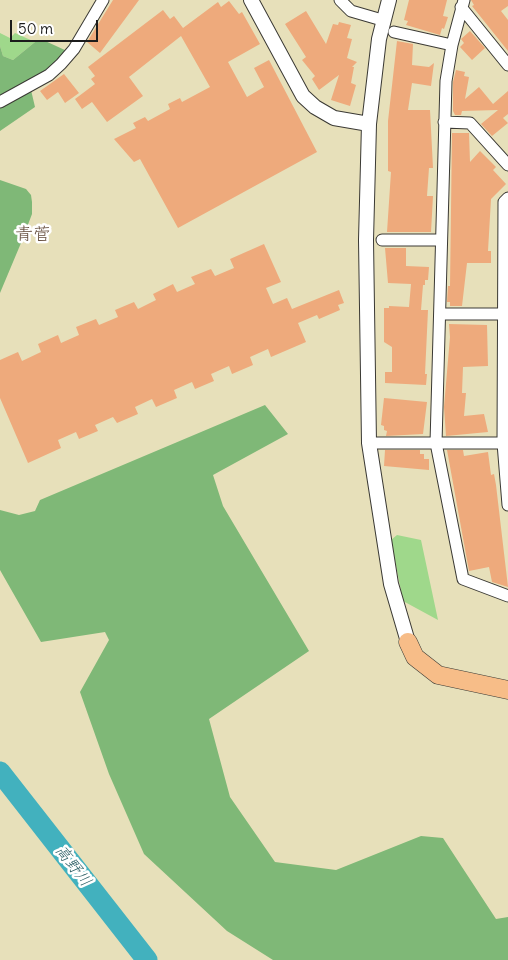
<!DOCTYPE html>
<meta charset="utf-8">
<style>
body{margin:0}
#map{position:relative;width:508px;height:960px;overflow:hidden;background:#e7e0ba;font-family:Delius,sans-serif}
canvas{display:block}
.scale{position:absolute;left:10px;top:20px;width:88px;height:22px;box-sizing:border-box;border:2px solid #1c1c1c;border-top:0;padding-left:6px;font-size:15px;line-height:18px;white-space:nowrap;color:#1c1c1c;-webkit-text-stroke:4px #fff;paint-order:stroke}
</style>
<div id="map">
<canvas width="508" height="960"></canvas>
<div class="scale">50 m</div>
</div>
<script>
const context = document.querySelector('canvas').getContext('2d');
context.lineJoin = 'round';
function fill(path, color) { context.fillStyle = color; context.fill(path, 'evenodd'); }
const shape = rows => new Path2D(rows.map(r => 'M' + r).join(''));
function trace(path, color, width, dash) { context.strokeStyle = color; context.lineWidth = width; context.lineCap = dash ? 'butt' : 'round'; context.setLineDash(dash || []); context.stroke(path); }
function drawText(font, color, halo, rows, align = 'center') {
  context.font = font + ' Delius,"Klee One",sans-serif'; context.lineWidth = 5; context.setLineDash([]); context.textBaseline = 'middle'; context.strokeStyle = halo; context.fillStyle = color; for (const [text, x, y, turn = 0] of rows) {
    context.save(); context.translate(x, y); context.rotate((+turn || 0) * Math.PI / 180); context.textAlign = isNaN(turn) ? turn : align; if (halo) context.strokeText(text, 0, 0); context.fillText(text, 0, 0); context.restore();
  }
}
fill(shape([
 [0,33,10,38,15,33,35,42,13,60,3,56,0,46],
 [397,535,421,540,438,620,403,601,391,540]
]), '#9fd88b');
fill(shape([
 [43,40,67,51,46,71,0,95,0,46,3,56,13,60,35,42],
 [31,90,35,107,0,131,0,107],
 [0,180,26,189,31,195,32,202,32,214,21,243,0,293],
 [265,405,288,434,213,475,223,506,309,651,209,719,230,797,275,862,336,870,421,836,443,838,496,919,508,917,508,960,273,960,227,931,144,854,109,774,80,692,109,640,105,632,41,642,0,570,0,510,19,515,35,511,40,500]
]), '#7fb877');
trace(shape([
 [0,772,147,960]
]), '#42b1be', 21);
fill(shape([
 [113,0,139,0,100,53,87,42],
 [409,0,447,0,443,16,448,17,444,29,442,28,440,35,406,25,408,21,404,20],
 [471,0,508,0,508,6,501,11,508,20,508,51,472,6,474,5],
 [229,1,239,14,242,12,260,44,228,62,247,97,264,87,254,68,269,60,317,152,178,228,140,159,134,162,114,139,136,128,133,123,145,117,148,121,170,109,168,104,180,98,182,102,210,87,181,36,129,77,143,96,107,122,92,102,82,109,75,99,95,84,91,79,95,76,88,67,163,10,170,19,174,16,183,28,218,2,221,7],
 [306,11,326,44,333,24,338,25,339,22,351,25,347,38,352,39,347,58,357,62,352,67,354,67,351,83,356,85,350,106,331,100,339,75,319,90,312,79,315,76,302,60,306,57,285,24],
 [470,31,485,48,472,60,460,47,464,43,461,39],
 [397,41,413,44,412,65,429,67,434,63,431,86,412,83,408,110,430,110,433,168,429,168,427,196,433,196,431,232,387,232,391,172,388,171,388,121],
 [456,70,465,72,464,76,469,77,465,99,479,87,493,104,508,91,508,114,503,118,508,123,492,136,481,124,498,110,462,111,461,115,455,115,453,111,453,82],
 [64,74,79,93,65,103,58,92,47,100,40,91],
 [452,133,469,133,470,162,480,151,496,167,493,170,506,184,491,199,488,251,491,251,491,263,467,263,462,306,450,306,450,302,447,302,448,286,450,286],
 [264,244,281,282,266,288,273,304,287,298,292,309,339,290,344,303,338,305,340,310,319,319,317,315,298,323,306,342,271,357,268,349,250,357,253,365,232,374,229,366,211,374,214,381,195,389,192,382,174,390,177,398,156,407,152,399,135,407,138,414,117,423,113,417,95,425,98,431,79,439,76,432,58,440,61,448,28,463,0,398,0,360,18,352,22,361,41,352,38,344,58,335,61,343,79,335,76,327,96,319,99,325,118,317,115,310,134,302,138,309,156,300,153,294,173,284,177,292,195,284,191,277,211,269,215,276,234,268,230,259],
 [385,248,406,248,406,266,429,267,428,280,425,280,425,285,423,285,421,310,428,310,425,374,427,374,426,385,385,383,385,372,392,372,392,347,384,342,384,308,389,308,389,306,409,307,411,284,388,283],
 [449,324,487,325,488,366,463,367,462,393,466,393,464,416,484,414,488,432,446,436,444,407,450,337],
 [384,398,427,402,423,434,386,436,387,431,384,430,384,426,381,425],
 [385,450,420,450,420,454,424,454,424,459,429,459,429,470,384,466],
 [447,450,463,450,464,456,488,452,491,475,494,474,496,485,508,587,492,582,489,567,469,571]
]), '#eeaa7c');
const minor = shape([
 [340,0,351,11,382,20],
 [464,0,452,45,446,81,436,443,463,579,508,596],
 [461,7,508,65],
 [394,32,452,45],
 [0,102,49,75,61,64,74,49,103,0],
 [444,122,470,123,508,165],
 [508,198,504,202,503,443,508,505],
 [382,240,441,240],
 [440,314,508,314],
 [369,443,508,443]
]);
const tertiary = shape([
 [251,0,303,96,315,107,334,118,369,124],
 [389,0,379,39,369,124,366,240,369,443,391,584,408,642]
]);
const trunk = shape([
 [408,642,415,657,438,675,508,690]
]);
trace(minor, '#3a3934', 13);
trace(tertiary, '#3a3934', 16);
trace(trunk, '#3a3934', 19);
trace(minor, '#fff', 11);
trace(tertiary, '#fff', 14);
trace(trunk, '#f7bd88', 18);
drawText('italic 16px', '#2d5f65', '#fff', [
 ["高野川",73,866,52]
]);
drawText('18px', '#664e3e', '#fff', [
 ["青菅",33,235]
]);
</script>
